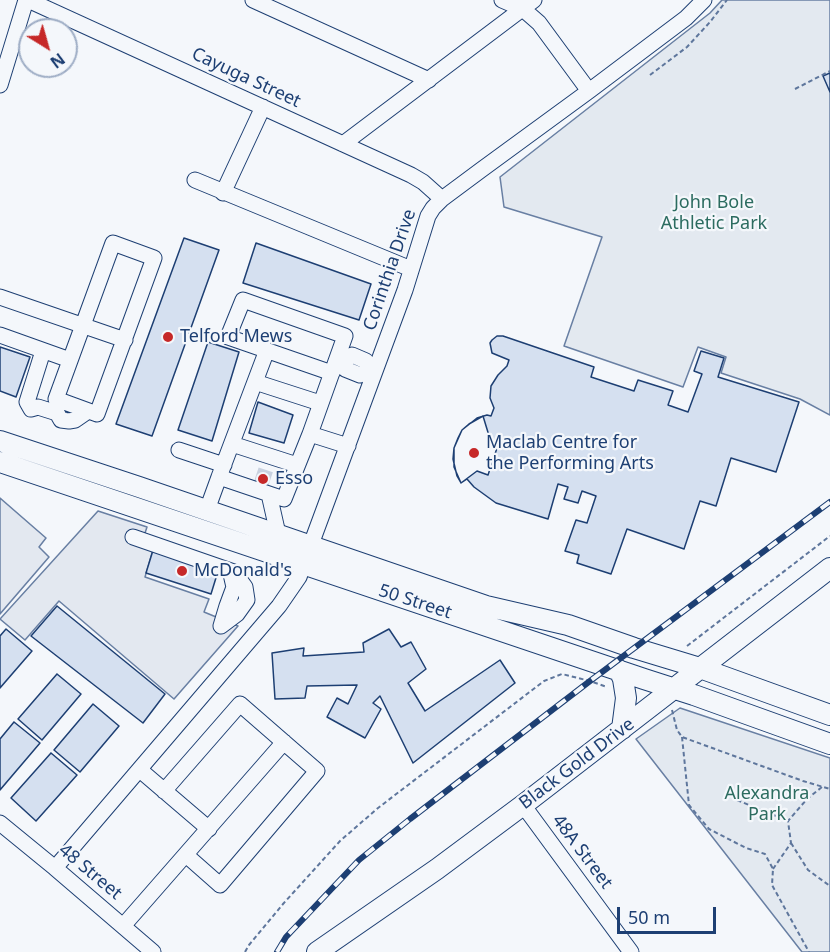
<!DOCTYPE html>
<style>
body{margin:0}
#map{position:relative;width:830px;height:952px;overflow:hidden;background:#f4f7fb;font-family:"Noto Sans",sans-serif}
canvas{display:block}
.north{position:absolute;left:18px;top:18px;width:60px;height:60px;box-sizing:border-box;background:#f4f7fb;border:2px solid #9eadc5;border-radius:50%;rotate:143deg;font-size:16px;font-weight:700;line-height:24px;text-align:center;color:#1d3f73}
.north::after{content:'';display:block;margin:auto;width:21px;height:27px;background:#c62828;clip-path:polygon(50% 0,100% 100%,50% 72%,0 100%)}
.scale{position:absolute;left:617px;top:907px;width:99px;height:27px;box-sizing:border-box;border:3px solid #1d3f73;border-top:0;padding-left:8px;font-size:18px;line-height:21px;white-space:nowrap;color:#1d3f73;-webkit-text-stroke:4px #f4f7fb;paint-order:stroke}
</style>
<div id="map">
<canvas width="830" height="952"></canvas>
<div class="north">N</div>
<div class="scale">50 m</div>
</div>
<script>
const context = document.querySelector('canvas').getContext('2d');
context.lineJoin = 'round';
function fill(path, color) { context.fillStyle = color; context.fill(path, 'evenodd'); }
const shape = rows => new Path2D(rows.map(r => 'M' + r).join(''));
function trace(path, color, width, dash) { context.strokeStyle = color; context.lineWidth = width; context.lineCap = dash ? 'butt' : 'round'; context.setLineDash(dash || []); context.stroke(path); }
function drawText(font, color, halo, rows, align = 'center') {
  context.font = font + ' "Noto Sans",sans-serif'; context.lineWidth = 4.5; context.setLineDash([]); context.textBaseline = 'middle'; context.strokeStyle = halo; context.fillStyle = color; for (const [text, x, y, turn = 0] of rows) {
    context.save(); context.translate(x, y); context.rotate((+turn || 0) * Math.PI / 180); context.textAlign = isNaN(turn) ? turn : align; if (halo) context.strokeText(text, 0, 0); context.fillText(text, 0, 0); context.restore();
  }
}
const green = shape([
 [722,0,830,0,830,415,800,399,721,373,726,357,698,347,683,387,564,346,602,237,504,207,500,177,710,13,722,0],
 [680,708,830,758,830,952,802,952,636,739,680,708]
]);
fill(green, '#e3e9f0');
trace(green, '#687fa3', 1.5);
const parking = shape([
 [0,498,46,538,39,547,49,557,0,614,0,498],
 [98,511,147,527,141,545,153,550,145,577,209,599,204,612,238,626,174,699,59,601,25,640,0,619,98,511]
]);
fill(parking, '#e3e8f0');
trace(parking, '#687fa3', 1.5);
const building = shape([
 [830,73,830,92,823,76,830,73],
 [184,238,219,250,152,436,116,424,184,238],
 [256,243,371,284,359,320,243,283,256,243],
 [497,336,503,336,594,367,591,377,634,391,638,380,673,391,668,405,688,412,702,374,694,371,701,351,724,358,718,377,799,402,776,472,731,458,716,506,700,501,684,549,627,529,611,574,577,563,579,555,565,551,576,520,587,523,596,496,582,491,578,503,564,499,568,487,558,484,548,519,496,503,474,487,467,479,461,483,457,476,453,459,454,448,458,438,462,430,477,418,487,415,491,416,494,408,490,398,491,386,498,375,507,366,509,360,492,353,490,343,492,340,497,336],
 [208,342,239,352,212,441,178,430,208,342],
 [0,347,30,357,16,397,0,391,0,347],
 [258,402,293,415,284,443,249,433,258,402],
 [483,416,490,439,499,442,488,475,477,471,461,483,454,467,454,448,462,430,469,424,483,416],
 [154,547,219,568,211,594,146,573,154,547],
 [57,606,165,694,143,723,31,636,57,606],
 [6,629,32,651,0,688,0,636,6,629],
 [389,629,401,647,411,642,426,669,408,683,425,711,500,660,515,683,413,763,380,696,373,703,381,709,365,738,327,717,337,698,348,704,357,685,307,686,305,698,275,699,272,653,304,648,303,656,364,652,363,643,389,629],
 [57,674,81,694,42,740,18,719,57,674],
 [93,704,119,726,80,772,54,750,93,704],
 [14,722,40,743,0,790,0,739,14,722],
 [51,753,77,775,36,821,11,798,51,753]
]);
fill(building, '#d5e0f0');
trace(building, '#1d3f73', 1.5);
trace(shape([
 [261,484,266,469]
]), '#c9d2e0', 15, [15, 8]);
const minor = shape([
 [28,0,411,175,423,182,442,199],
 [253,0,429,80],
 [502,0,523,9,539,23,589,91],
 [0,85,26,0],
 [343,144,534,0],
 [195,180,411,269],
 [223,193,263,107],
 [113,243,154,258,97,414,56,399,113,243],
 [0,297,125,340],
 [0,335,70,360],
 [43,351,27,402,31,409,38,407,57,413,61,420,69,421,75,420,88,411],
 [343,362,352,355,366,361,369,370,374,372],
 [343,362,345,369,360,375,369,370],
 [255,382,320,403],
 [310,434,345,336,243,300,228,337,332,373],
 [232,444,297,465],
 [179,450,224,465],
 [219,477,267,350],
 [269,494,278,534],
 [207,510,219,477,284,499,310,434,348,446],
 [133,537,234,572,245,587,247,600,237,614,221,626],
 [221,626,227,606,234,587,231,574,227,570],
 [140,770,209,829],
 [164,791,240,704,317,771,220,885,186,855],
 [523,805,631,952],
 [0,823,55,868,153,952],
 [55,868,279,606,299,577,405,290,428,216,433,208,442,199,481,170,589,91,686,18,704,0],
 [123,926,284,742]
]);
const major = shape([
 [0,441,139,487,486,606,568,625,634,648,700,668,830,715],
 [0,462,644,679,694,695,830,744],
 [619,670,623,679,626,698,622,729],
 [317,952,437,869,523,805,830,568]
]);
trace(minor, '#1d3f73', 17);
trace(major, '#1d3f73', 22);
trace(shape([
 [650,75,687,47,710,22,727,0],
 [795,89,830,71],
 [687,646,830,536],
 [672,710,677,730,682,737,803,781,830,789],
 [682,737,689,805,709,829,746,848,765,854,773,869,772,885,809,952],
 [737,800,788,821],
 [791,843,808,870,830,886],
 [773,869,791,843,788,821,807,799,822,787],
 [245,952,249,945,283,904,340,841,378,808,544,681,562,674,590,681,607,687]
]), '#5e769c', 2, [4.5, 3]);
trace(minor, '#f4f7fb', 15);
trace(major, '#f4f7fb', 20);
const rail = shape([
 [277,952,286,937,359,860,410,819,590,681,830,502]
]);
trace(rail, '#1d3f73', 6);
trace(rail, '#f4f7fb', 4, [11]);
for (const [x, y, r, color] of [
 [168,337,6,"#c62828"],
 [474,453,6,"#c62828"],
 [263,479,6,"#c62828"],
 [182,571,6,"#c62828"]
]) { const dot = new Path2D(); dot.arc(x, y, r, 0, 2 * Math.PI); context.fillStyle = color; context.fill(dot); trace(dot, '#f4f7fb', 2); }
drawText('18px', '#1d3f73', '#f4f7fb', [
 ["Cayuga Street",246,78,25],
 ["Corinthia Drive",390,270,-71],
 ["50 Street",415,602,18],
 ["Black Gold Drive",577,764,-37],
 ["48A Street",582,852,53],
 ["48 Street",90,872,40]
]);
drawText('18px', '#2c6c60', '#f4f7fb', [
 ["John Bole",714,203],
 ["Athletic Park",714,224],
 ["Alexandra",767,794],
 ["Park",767,815]
]);
drawText('18px', '#1d3f73', '#f4f7fb', [
 ["Telford Mews",180,337],
 ["Maclab Centre for",486,443],
 ["the Performing Arts",486,464],
 ["Esso",275,479],
 ["McDonald's",194,571]
], 'left');
</script>
